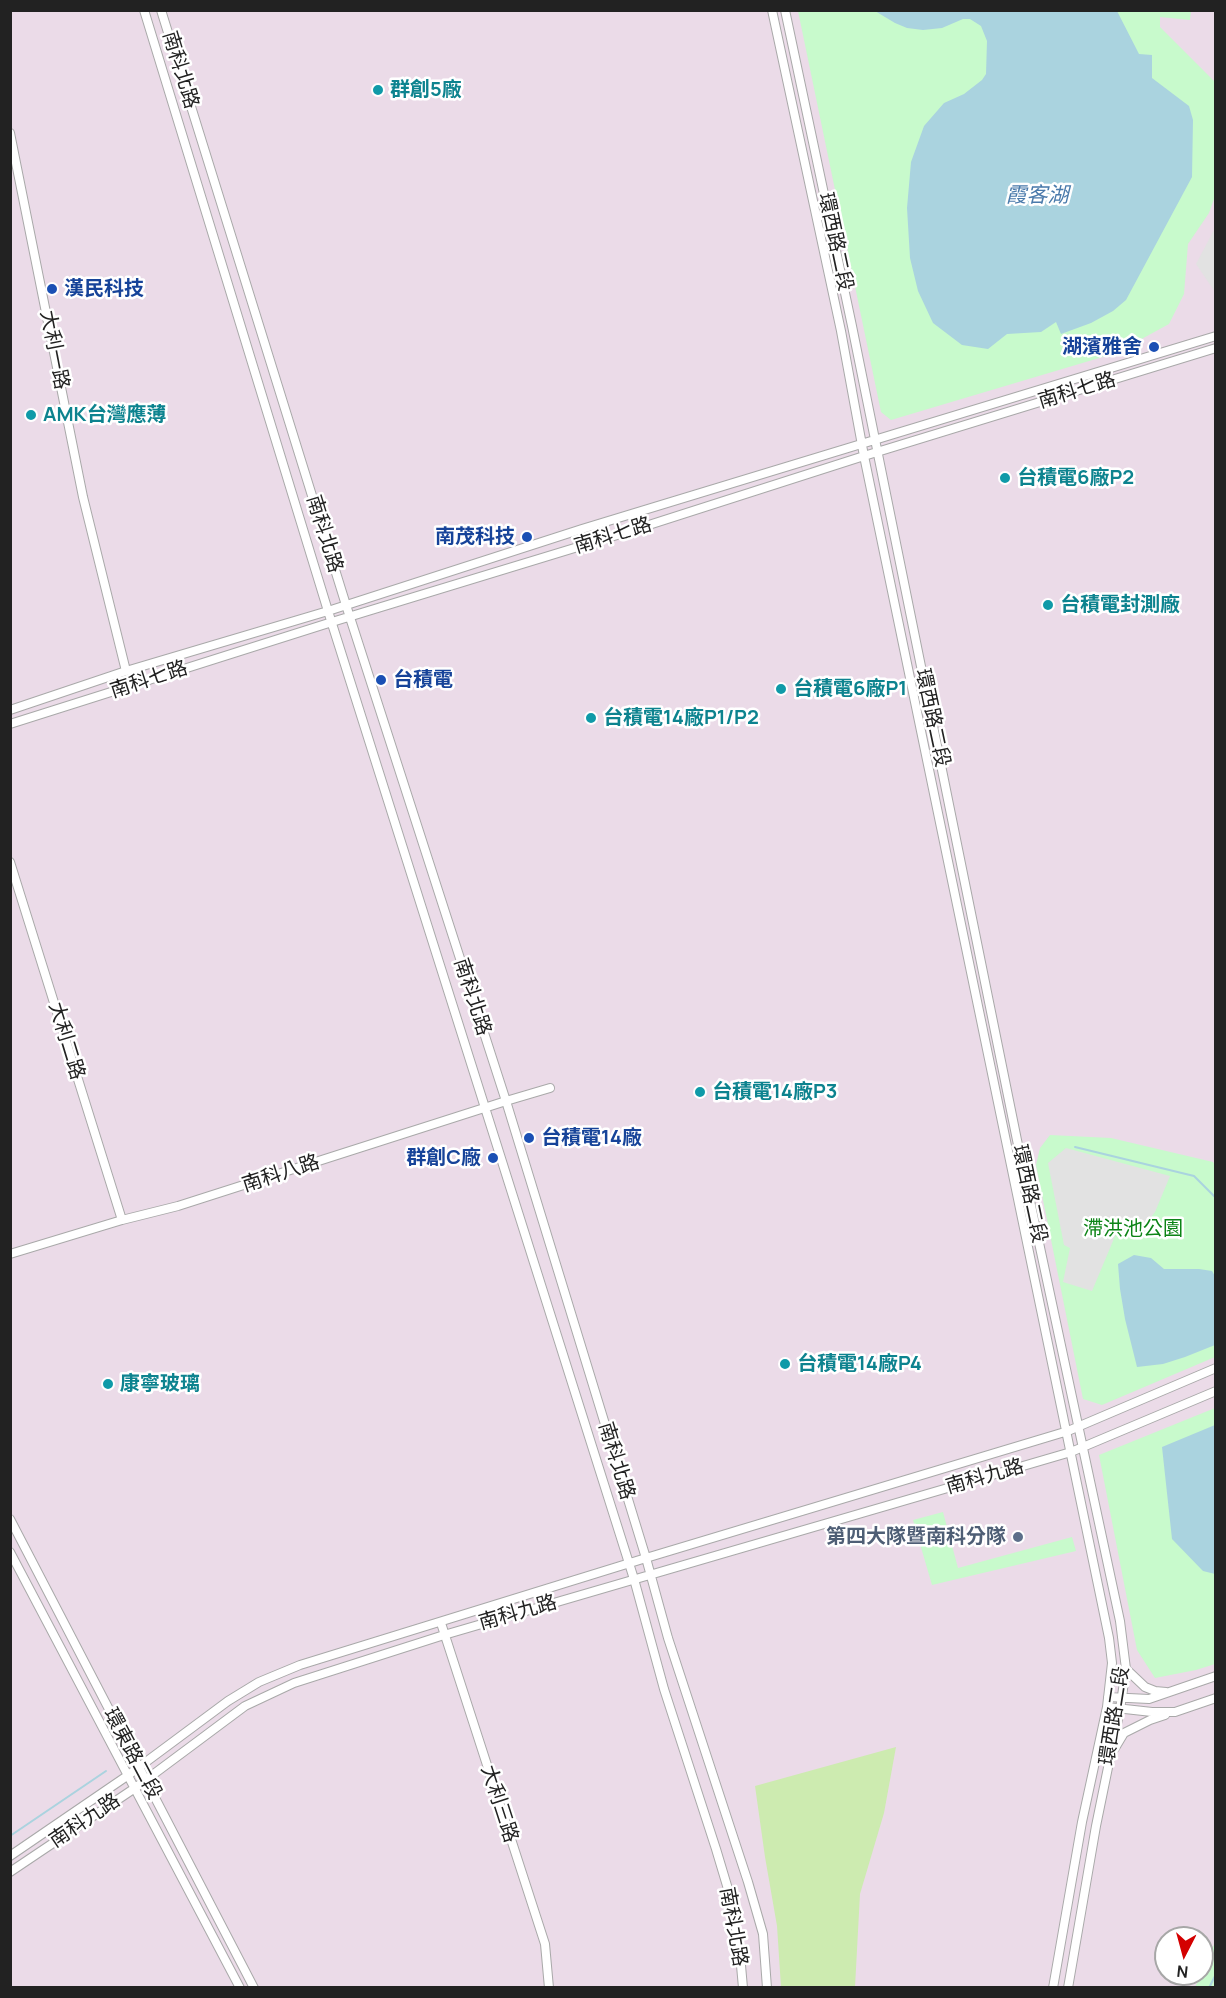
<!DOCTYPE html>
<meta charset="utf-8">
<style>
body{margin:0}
#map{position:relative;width:1226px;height:1998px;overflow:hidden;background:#f2efe9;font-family:Manrope,sans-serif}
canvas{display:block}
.frame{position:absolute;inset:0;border:12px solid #222;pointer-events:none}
.north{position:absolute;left:1154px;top:1926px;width:60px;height:60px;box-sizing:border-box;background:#fff;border:2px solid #a7a7a7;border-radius:50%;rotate:186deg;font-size:16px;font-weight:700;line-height:24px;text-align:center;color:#222}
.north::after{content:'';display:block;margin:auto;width:21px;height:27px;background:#d40000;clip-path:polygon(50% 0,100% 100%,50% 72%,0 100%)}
</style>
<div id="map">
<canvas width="1226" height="1998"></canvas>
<div class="frame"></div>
<div class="north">N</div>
</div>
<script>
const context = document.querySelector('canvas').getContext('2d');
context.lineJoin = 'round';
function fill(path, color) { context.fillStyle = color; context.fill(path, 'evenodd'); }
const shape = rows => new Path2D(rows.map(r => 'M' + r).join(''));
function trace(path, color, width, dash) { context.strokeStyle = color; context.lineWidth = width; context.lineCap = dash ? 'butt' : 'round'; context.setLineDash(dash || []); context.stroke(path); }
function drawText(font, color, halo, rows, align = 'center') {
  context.font = font + ' Manrope,"Noto Sans TC",sans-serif'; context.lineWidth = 5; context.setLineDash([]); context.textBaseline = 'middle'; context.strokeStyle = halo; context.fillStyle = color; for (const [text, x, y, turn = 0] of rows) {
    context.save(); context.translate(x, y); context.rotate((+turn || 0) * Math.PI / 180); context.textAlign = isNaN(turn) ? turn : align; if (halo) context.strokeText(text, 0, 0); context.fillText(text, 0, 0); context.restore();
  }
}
fill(shape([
 [11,11,1215,11,1215,1987,11,1988],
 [1166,1938,1202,1938,1202,1974,1166,1974]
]), '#ebdbe8');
fill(shape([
 [896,1747,884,1813,860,1894,855,1987,781,1987,777,1926,765,1857,755,1786]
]), '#cdebb0');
fill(shape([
 [798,11,1191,11,1190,20,1160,17,1160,27,1215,82,1215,196,1209,213,1188,244,1184,294,1169,324,1116,353,891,420,881,412],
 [1050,1135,1111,1138,1213,1162,1216,1167,1215,1357,1102,1405,1083,1399,1036,1165,1040,1148],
 [1215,1408,1215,1664,1196,1670,1155,1678,1137,1650,1099,1455],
 [943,1512,958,1568,1072,1537,1076,1551,932,1585,913,1520],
 [1215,1942,1215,1987,1195,1987,1202,1974]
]), '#c8facc');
fill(shape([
 [1215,228,1215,292,1196,264],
 [1066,1148,1170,1176,1155,1212,1142,1229,1118,1229,1092,1291,1063,1282,1070,1248,1064,1245,1048,1163]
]), '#e2e2e2');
fill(shape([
 [875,11,1117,11,1139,54,1152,55,1152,78,1189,106,1193,120,1192,177,1126,300,1113,311,1091,323,1061,334,1056,322,1041,332,1007,334,988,349,962,345,933,323,918,291,910,258,907,208,911,162,924,126,944,103,964,94,982,80,986,74,987,41,981,26,970,19,963,19,942,28,923,30,907,28,895,23],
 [1134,1255,1151,1258,1164,1269,1199,1269,1212,1271,1216,1278,1215,1345,1185,1357,1163,1364,1137,1367,1125,1319,1120,1289,1118,1264],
 [1215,1425,1215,1574,1203,1571,1172,1539,1162,1447]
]), '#aad3df');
trace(shape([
 [1075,1147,1194,1176,1216,1198],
 [10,1836,106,1771],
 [1209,1988,1216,1974]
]), '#aad3df', 2);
const street = shape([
 [144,10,328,611,634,1579,664,1689,716,1849,731,1899,740,1954,743,1988],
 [161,10,346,605,506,1101,646,1558,668,1638,748,1882,763,1934,767,1988],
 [772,10,841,331,864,456,1109,1638,1112,1663,1107,1707,1082,1822,1053,1988],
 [785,10,852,326,1017,1140,1120,1621,1126,1669,1120,1709,1096,1826,1068,1988],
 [10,133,83,497,126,671],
 [10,710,126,671,328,611,582,529,1216,336],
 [10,724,332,622,627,532,864,456,1216,348],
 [10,862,122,1220],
 [10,1254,122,1220,178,1206,506,1101,550,1088],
 [10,1519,254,1988],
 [10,1552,240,1988],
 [441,1623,545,1944,549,1988],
 [1126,1669,1145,1687,1155,1691,1166,1692],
 [1108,1697,1149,1699,1216,1676],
 [1107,1707,1152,1712,1175,1712,1216,1698],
 [1115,1748,1124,1733,1150,1720,1165,1715],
 [10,1856,127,1776,228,1701,259,1682,300,1665,646,1558,1068,1431,1216,1368],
 [10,1872,135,1788,245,1706,294,1683,444,1635,1071,1452,1216,1391]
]);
trace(street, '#a9a9a9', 10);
trace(street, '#fff', 8);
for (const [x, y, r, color] of [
 [378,90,6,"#0f9aa8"],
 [52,289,6,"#1a4fb4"],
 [1154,347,6,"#1a4fb4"],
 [31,415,6,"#0f9aa8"],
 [1005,478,6,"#0f9aa8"],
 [527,537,6,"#1a4fb4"],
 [1048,605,6,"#0f9aa8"],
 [381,680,6,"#1a4fb4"],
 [781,689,6,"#0f9aa8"],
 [591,718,6,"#0f9aa8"],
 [700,1092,6,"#0f9aa8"],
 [529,1138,6,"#1a4fb4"],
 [493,1158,6,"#1a4fb4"],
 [785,1364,6,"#0f9aa8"],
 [108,1384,6,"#0f9aa8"],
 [1018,1537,6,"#5c6f8a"]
]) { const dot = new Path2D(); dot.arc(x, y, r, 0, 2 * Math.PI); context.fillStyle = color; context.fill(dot); trace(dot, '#fff', 2); }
drawText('20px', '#222', '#fff', [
 ["南科北路",180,70,73],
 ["環西路二段",835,242,78],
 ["大利一路",54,350,79],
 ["南科七路",1077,391,-17],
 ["南科北路",324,534,73],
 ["南科七路",613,536,-17],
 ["南科七路",149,680,-18],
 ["環西路二段",932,718,78],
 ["南科北路",472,997,72],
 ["大利二路",66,1041,73],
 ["南科八路",281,1174,-18],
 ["環西路二段",1029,1194,78],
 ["南科北路",616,1461,73],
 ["南科九路",985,1477,-16],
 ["南科九路",518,1613,-16],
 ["環西路二段",1115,1716,-81],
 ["環東路二段",132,1754,62],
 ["大利三路",499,1804,72],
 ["南科九路",85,1821,-34],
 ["南科北路",733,1927,80]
]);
drawText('bold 20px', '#0d838f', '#fff', [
 ["群創5廠",390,90],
 ["AMK台灣應薄",43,415],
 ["台積電6廠P2",1017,478],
 ["台積電封測廠",1060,605],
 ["台積電6廠P1",793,689],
 ["台積電14廠P1/P2",603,718],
 ["台積電14廠P3",712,1092],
 ["台積電14廠P4",797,1364],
 ["康寧玻璃",120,1384]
], 'left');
drawText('bold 20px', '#164399', '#fff', [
 ["漢民科技",64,289],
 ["湖濱雅舍",1142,347,"right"],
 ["南茂科技",515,537,"right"],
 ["台積電",393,680],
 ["台積電14廠",541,1138],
 ["群創C廠",481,1158,"right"]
], 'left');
drawText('20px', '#0c8416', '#fff', [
 ["滯洪池公園",1133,1229]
]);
drawText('bold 20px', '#4e5e75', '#fff', [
 ["第四大隊暨南科分隊",1006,1537]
], 'right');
drawText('italic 21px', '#4a7aab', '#fff', [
 ["霞客湖",1037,196]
]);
</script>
